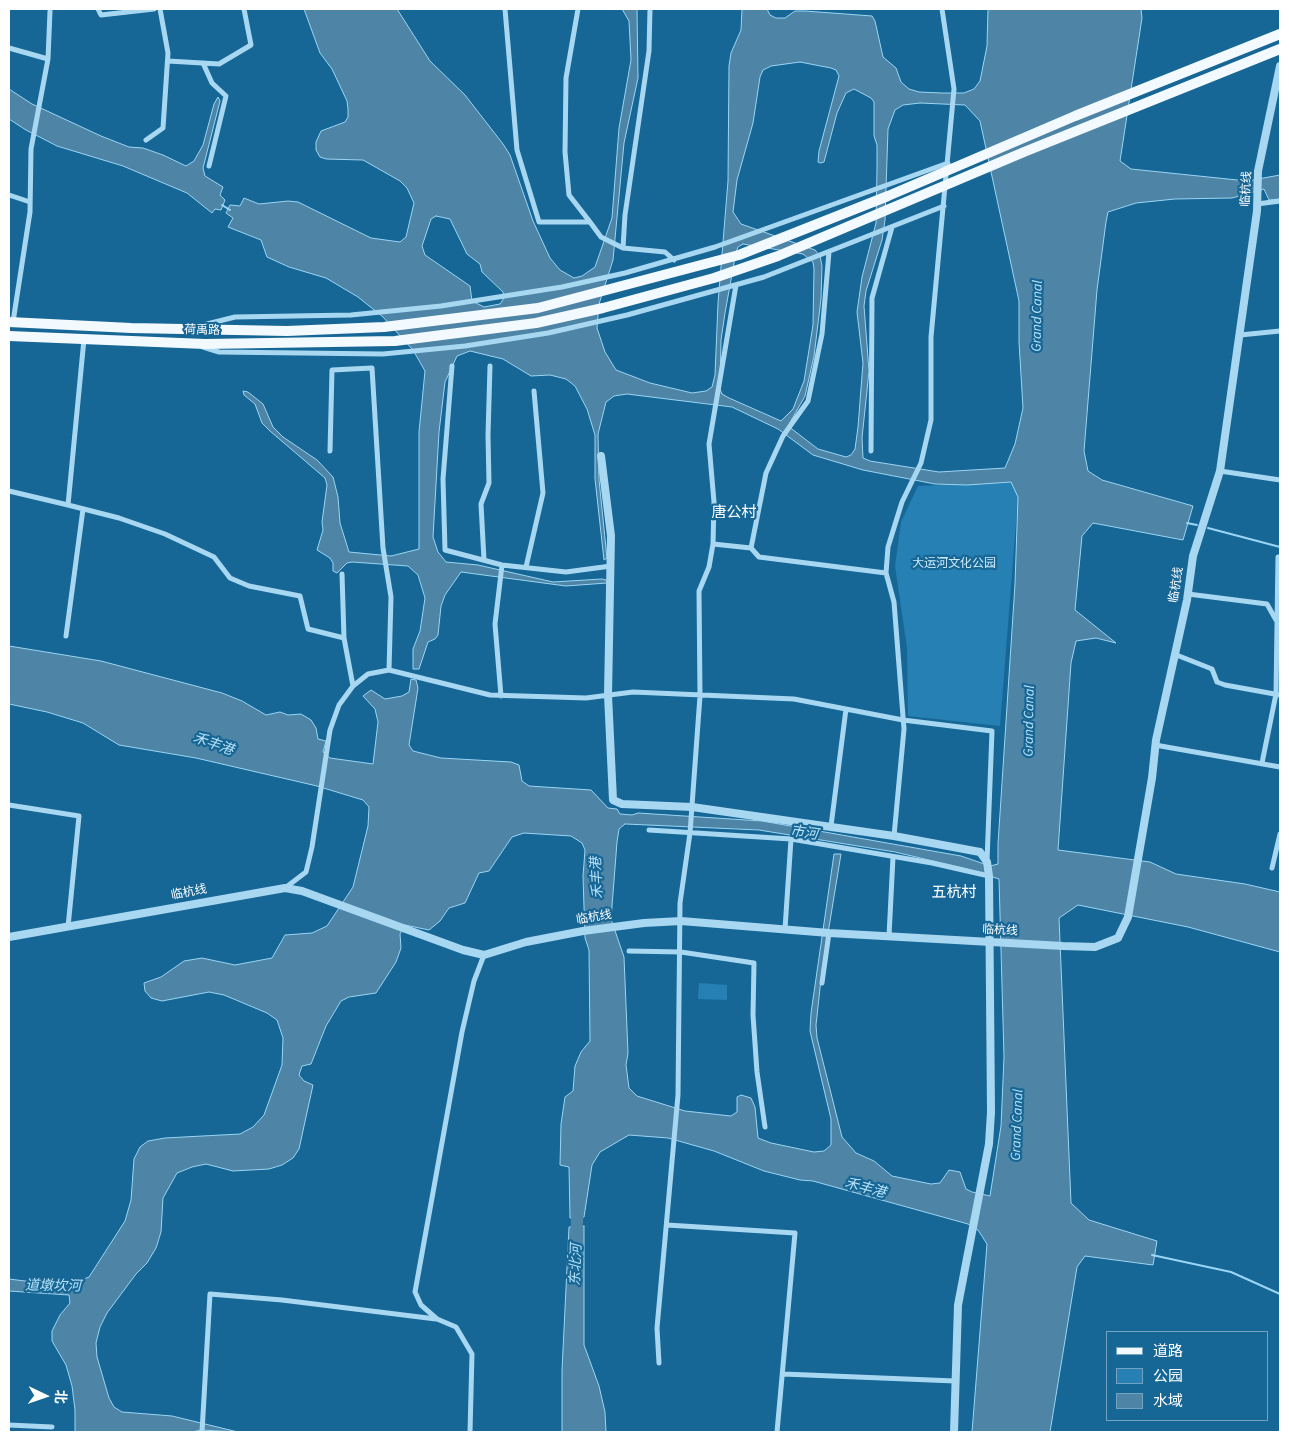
<!DOCTYPE html>
<meta charset="utf-8">
<style>
body{margin:0}
#map{position:relative;width:1289px;height:1441px;overflow:hidden;background:#166696;font-family:"Source Sans 3","Noto Sans SC",sans-serif}
canvas{display:block}
.frame{position:absolute;inset:0;border:10px solid #fff;pointer-events:none}
.legend{position:absolute;left:1106px;top:1331px;width:162px;height:90px;box-sizing:border-box;background:#166696;border:1px solid #73a3c0;margin:0;padding:6px 9px;list-style:none;font-size:15px;color:#fff}
.legend li{display:flex;align-items:center;gap:10px;height:25px}
.legend b{width:25px;border:1px solid #73a3c0}
.north{position:absolute;left:20px;top:1371px;width:50px;height:50px;-webkit-text-stroke:4px #166696;paint-order:stroke;rotate:93deg;font-size:14px;font-weight:700;line-height:20px;text-align:center;color:#fff}
.north::after{content:'';display:block;margin:auto;width:18px;height:22px;background:#fff;clip-path:polygon(50% 0,100% 100%,50% 72%,0 100%)}
</style>
<div id="map">
<canvas width="1289" height="1441"></canvas>
<div class="frame"></div>
<ul class="legend">
<li><b style="height:6px;background:#f2faff"></b>道路</li>
<li><b style="height:14px;background:#2680b3"></b>公园</li>
<li><b style="height:14px;background:#4e85a6"></b>水域</li>
</ul>
<div class="north">北</div>
</div>
<script>
const context = document.querySelector('canvas').getContext('2d');
context.lineJoin = 'round';
function fill(path, color) { context.fillStyle = color; context.fill(path, 'evenodd'); }
const shape = rows => new Path2D(rows.map(r => 'M' + r).join(''));
function trace(path, color, width, dash) { context.strokeStyle = color; context.lineWidth = width; context.lineCap = dash ? 'butt' : 'round'; context.setLineDash(dash || []); context.stroke(path); }
function drawText(font, color, halo, rows, align = 'center') {
  context.font = font + ' "Source Sans 3","Noto Sans SC",sans-serif'; context.lineWidth = 4.5; context.setLineDash([]); context.textBaseline = 'middle'; context.strokeStyle = halo; context.fillStyle = color; for (const [text, x, y, turn = 0] of rows) {
    context.save(); context.translate(x, y); context.rotate((+turn || 0) * Math.PI / 180); context.textAlign = isNaN(turn) ? turn : align; if (halo) context.strokeText(text, 0, 0); context.fillText(text, 0, 0); context.restore();
  }
}
fill(shape([
 [1012,482,1018,497,1000,726,908,716,907,648,895,566,901,522,918,486],
 [699,983,727,985,727,1000,698,999]
]), '#2680b3');
const water = shape([
 [304,9,397,9,430,61,465,95,503,144,510,155,533,221,550,258,560,270,574,278,582,276,595,267,612,218,619,128,631,60,629,21,622,9,637,9,638,78,624,143,613,260,599,304,597,328,605,352,616,370,650,383,692,393,706,391,712,387,715,375,718,303,728,181,729,66,731,53,741,30,742,9,767,9,770,15,776,18,785,18,795,11,805,11,872,16,875,21,883,57,896,68,901,82,909,89,919,92,942,93,964,93,974,89,980,81,987,46,988,9,1141,9,1142,18,1120,161,1131,169,1247,181,1280,175,1280,199,1269,200,1264,189,1232,198,1175,199,1136,203,1108,212,1106,222,1097,290,1084,451,1088,471,1102,480,1193,506,1183,540,1093,523,1082,536,1075,610,1116,643,1096,638,1076,641,1071,663,1058,850,1150,862,1176,874,1245,884,1280,892,1280,952,1188,927,1078,905,1059,918,1071,1203,1089,1220,1157,1241,1153,1265,1085,1256,1077,1267,1050,1432,972,1432,987,1244,978,1230,968,1224,813,1181,800,1180,764,1171,714,1151,668,1138,629,1135,600,1152,592,1165,584,1217,570,1218,569,1167,560,1165,561,1124,565,1097,573,1091,575,1066,581,1052,590,1041,589,950,585,938,583,876,585,850,582,843,571,836,524,833,512,837,489,871,479,873,465,903,449,908,440,921,429,930,405,925,400,934,401,948,396,962,376,993,349,997,341,1001,326,1026,311,1064,302,1066,299,1075,304,1081,313,1085,299,1149,293,1158,282,1165,269,1169,233,1171,206,1164,192,1167,177,1173,163,1198,161,1232,156,1248,147,1263,136,1274,107,1313,100,1327,96,1343,97,1357,109,1398,114,1407,122,1412,172,1416,238,1432,201,1430,192,1432,75,1432,75,1410,72,1386,66,1365,52,1341,52,1331,60,1315,70,1303,69,1295,9,1291,9,1279,41,1283,79,1281,89,1277,125,1221,131,1200,134,1159,140,1147,148,1141,165,1138,240,1134,253,1127,264,1115,282,1065,283,1038,277,1020,267,1013,224,995,209,992,162,1001,151,998,145,991,144,983,161,977,184,961,202,958,235,965,272,958,285,935,312,933,327,926,353,887,368,826,369,807,363,800,317,786,196,758,119,745,83,723,47,712,9,704,9,646,101,661,222,693,242,701,266,715,280,712,288,715,301,714,311,720,316,728,318,739,326,741,323,752,330,758,373,764,378,722,375,709,363,696,371,690,385,699,402,696,409,692,411,679,416,680,418,688,409,745,413,751,441,758,511,762,519,765,522,781,529,786,591,790,608,808,617,809,620,814,632,815,638,813,762,821,961,856,990,866,998,864,998,844,1015,584,1018,497,1011,482,967,485,935,484,863,470,813,455,778,429,732,407,627,394,614,396,606,402,598,434,599,480,607,558,604,560,595,479,595,435,587,409,575,386,566,379,550,375,531,376,503,359,470,351,457,356,445,382,439,432,433,537,438,552,446,562,478,565,553,582,602,579,606,580,607,583,566,586,461,572,445,595,441,606,438,635,435,639,428,642,419,669,413,669,413,649,420,631,425,598,418,575,408,566,352,562,347,563,337,573,333,571,333,563,330,558,317,550,323,530,322,522,327,485,325,478,270,431,262,423,255,404,244,395,243,391,248,392,263,404,273,427,283,437,317,460,333,477,338,497,340,523,349,552,391,556,419,549,419,432,425,371,413,350,383,317,358,297,326,278,289,267,267,257,261,240,228,227,233,218,226,213,230,205,240,206,244,198,259,204,288,201,298,202,371,238,400,242,406,237,414,203,407,188,400,181,363,160,326,159,320,157,316,150,316,142,321,131,345,122,348,117,348,109,347,101,332,69,320,53,304,9],
 [800,62,831,68,836,70,839,76,819,151,818,162,820,163,824,162,837,113,846,93,854,89,871,98,874,102,874,136,877,145,877,168,876,223,862,277,857,312,863,363,858,427,855,449,851,455,846,457,818,449,788,426,805,396,814,356,821,299,822,266,820,256,815,250,741,224,733,212,737,180,753,123,760,77,763,70,771,66,800,62],
 [920,103,965,105,980,121,1019,301,1019,342,1023,408,1015,444,1005,468,939,472,870,461,863,458,862,438,869,371,864,306,866,291,882,240,885,220,888,129,895,110,903,105,920,103],
 [436,216,450,219,467,254,480,264,482,272,503,292,504,298,500,304,484,307,472,301,470,286,425,255,422,246,431,219,436,216],
 [743,244,803,254,813,262,814,269,813,325,804,381,793,409,781,421,729,398,722,394,720,389,721,340,725,313,736,252,738,247,743,244],
 [625,824,759,830,895,852,967,869,999,879,1004,1057,1001,1126,990,1196,972,1192,966,1189,960,1172,949,1170,940,1183,931,1184,892,1176,874,1161,856,1153,842,1137,817,1038,816,1025,822,970,841,854,834,854,811,1013,810,1031,831,1119,831,1145,824,1151,814,1152,771,1143,758,1138,755,1107,751,1098,741,1095,737,1097,737,1112,731,1116,685,1111,637,1096,629,1088,626,1065,628,1053,624,957,611,919,617,842,619,829,625,824],
 [9,89,32,104,101,136,129,147,143,148,163,155,186,166,194,161,203,145,214,104,218,97,220,101,203,168,205,176,223,187,220,195,225,200,221,210,215,209,212,213,187,193,123,166,57,146,26,130,9,119,9,89],
 [584,1226,584,1345,599,1386,605,1412,606,1432,562,1432,562,1370,569,1227,584,1226]
]);
fill(water, '#4e85a6');
trace(water, '#9bd5f4', 1);
trace(shape([
 [222,205,230,210],
 [1187,523,1197,525],
 [1208,528,1280,547],
 [1152,1255,1231,1272,1280,1294]
]), '#9bd5f4', 2);
trace(shape([
 [576,1242,578,1202]
]), '#4e85a6', 12);
trace(shape([
 [98,9,101,15,154,9],
 [505,9,517,150,539,222,590,222,601,237,623,248,665,252,674,260],
 [578,9,566,78,565,152,569,195,590,222],
 [9,48,48,59],
 [168,61,219,64,251,45,244,9],
 [203,63,212,83,226,96,209,166],
 [146,140,163,128,168,53,160,9],
 [9,195,30,202],
 [1257,204,1280,201],
 [623,248,625,215,649,51,650,9],
 [829,252,822,334,808,401,783,436,766,473,751,548,759,557,886,573],
 [13,322,30,212,31,149,48,59,50,11],
 [199,326,235,317,351,315,441,306,562,287,625,273,715,247,948,163],
 [1240,335,1280,331],
 [203,347,219,352,383,354,465,346,548,333,627,315,764,277,944,206],
 [452,366,443,479,445,550,502,565,566,572,611,566],
 [330,451,332,370,372,368,383,548,391,597,389,670],
 [871,451,872,298,892,227],
 [1220,471,1280,480],
 [9,491,68,505,84,339],
 [68,505,119,518,165,534,214,557,230,578,249,586,300,596,308,629,344,638],
 [713,544,714,502,709,444,736,285],
 [484,560,481,504,489,483,488,435,490,366],
 [526,567,543,493,534,391],
 [342,574,344,638,353,686],
 [1188,594,1267,604,1276,620],
 [66,636,83,509],
 [1174,654,1212,669,1217,682,1225,685,1280,695],
 [501,696,495,624,502,565],
 [1155,745,1280,767],
 [1262,763,1276,694,1278,557,1280,557],
 [9,805,79,816,68,927],
 [831,826,846,709],
 [649,830,791,839,932,863,989,876],
 [894,836,904,729,894,602,886,573,888,547,902,502,921,463,931,420,931,337,954,89,942,9],
 [1272,868,1280,834],
 [285,888,306,872,312,847,330,730,339,705,353,686,368,674,389,670,490,695,586,698,633,692,794,699,903,720,992,731,987,861],
 [785,929,791,839],
 [889,936,893,857],
 [629,951,681,952,754,963,753,1015,757,1072,765,1127],
 [822,983,829,933],
 [667,1225,795,1233,777,1432],
 [659,1363,657,1328,678,1095,680,903,690,833,700,696,699,591,709,567,713,544,751,548],
 [783,1374,955,1381],
 [9,1425,52,1427],
 [202,1432,210,1294,282,1300,436,1319],
 [470,1432,472,1354,456,1327,437,1319,421,1305,415,1292,462,1032,474,981,484,955]
]), '#a8d7f1', 5);
trace(shape([
 [601,456,611,536,608,695,613,800,622,804,692,807,894,836,980,852,987,862,989,876,991,1112,989,1144,958,1305,954,1432],
 [9,937,285,888,302,891,463,950,484,955,526,942,583,931,644,923,681,921,829,933,1063,946,1095,947,1118,938,1128,917,1152,778,1156,740,1187,600,1193,556,1220,471,1257,211,1258,171,1280,66]
]), '#a8d7f1', 8);
trace(shape([
 [9,322,131,328,287,331,384,327,538,308,739,255,888,196,1075,116,1280,34],
 [9,336,205,344,395,341,536,323,603,308,714,278,778,256,1024,152,1280,49]
]), '#f2faff', 10);
drawText('12px', '#fff', '#166696', [
 ["临杭线",1247,189,-87],
 ["荷禹路",202,331,1],
 ["临杭线",1177,585,-81],
 ["临杭线",189,893,-11],
 ["临杭线",594,918,-9],
 ["临杭线",1000,931,3]
]);
drawText('12px', '#cfecfc', '#166696', [
 ["大运河文化公园",954,564]
]);
drawText('italic 14px', '#b8e2f8', '#166696', [
 ["Grand Canal",1038,316,-89],
 ["Grand Canal",1030,721,-89],
 ["禾丰港",213,745,19],
 ["市河",804,834,8],
 ["禾丰港",598,878,-93],
 ["Grand Canal",1018,1125,-88],
 ["禾丰港",865,1189,15],
 ["东北河",577,1265,-88],
 ["道墩坎河",53,1287,1]
]);
drawText('15px', '#fff', '#166696', [
 ["唐公村",734,514],
 ["五杭村",954,894]
]);
</script>
